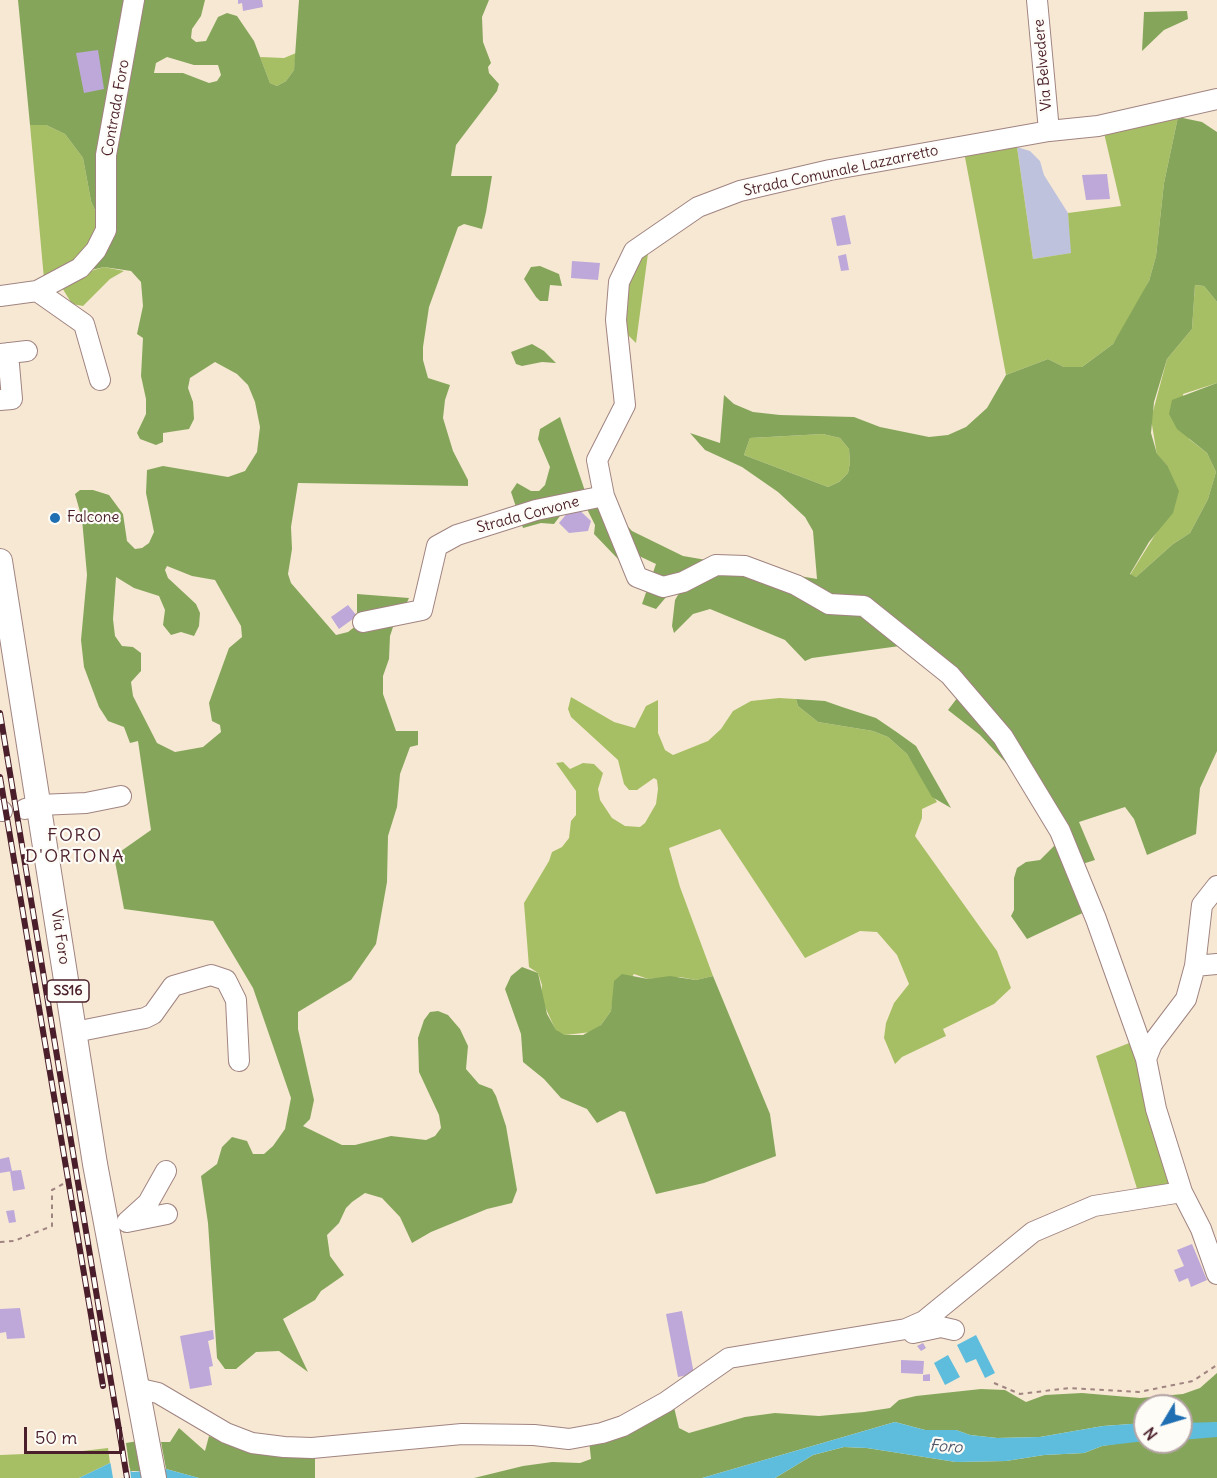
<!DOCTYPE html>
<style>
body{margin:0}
#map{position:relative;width:1217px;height:1478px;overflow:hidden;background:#f7e8d4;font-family:Delius,sans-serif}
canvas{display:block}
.north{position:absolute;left:1133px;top:1394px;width:60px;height:60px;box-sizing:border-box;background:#fdfcf7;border:2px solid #b5a4a5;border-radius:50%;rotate:232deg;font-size:16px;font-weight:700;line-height:24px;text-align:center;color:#4a1f2b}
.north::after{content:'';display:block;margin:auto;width:21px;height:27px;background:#1f6fb2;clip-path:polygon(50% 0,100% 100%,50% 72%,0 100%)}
.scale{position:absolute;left:24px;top:1427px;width:98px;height:27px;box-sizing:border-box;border:3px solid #4a1f2b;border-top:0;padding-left:8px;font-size:18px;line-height:21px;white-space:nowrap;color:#4a1f2b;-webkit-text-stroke:4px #fdfcf7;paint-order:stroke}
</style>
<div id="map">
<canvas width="1217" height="1478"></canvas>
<div class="north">N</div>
<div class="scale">50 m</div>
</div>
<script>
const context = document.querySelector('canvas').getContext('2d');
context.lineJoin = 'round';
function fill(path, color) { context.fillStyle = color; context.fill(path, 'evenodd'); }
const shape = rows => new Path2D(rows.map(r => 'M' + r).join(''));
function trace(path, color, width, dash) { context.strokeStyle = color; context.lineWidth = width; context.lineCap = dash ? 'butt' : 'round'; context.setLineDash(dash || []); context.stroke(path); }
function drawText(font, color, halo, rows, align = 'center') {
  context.font = font + ' Delius,sans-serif'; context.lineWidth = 4.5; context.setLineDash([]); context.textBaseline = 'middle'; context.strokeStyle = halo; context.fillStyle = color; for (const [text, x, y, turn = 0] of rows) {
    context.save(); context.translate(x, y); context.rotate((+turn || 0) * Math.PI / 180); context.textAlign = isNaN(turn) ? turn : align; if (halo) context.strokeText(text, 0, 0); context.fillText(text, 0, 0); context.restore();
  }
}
fill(shape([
 [1017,147,1030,151,1040,161,1044,175,1068,213,1072,253,1033,259]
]), '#bfc2dd');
fill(shape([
 [296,53,294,70,286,81,277,86,270,83,260,57,284,58],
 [1178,117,1164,183,1156,256,1149,281,1135,310,1113,344,1082,367,1064,367,1048,359,1006,375,964,152,1017,147,1033,259,1071,253,1068,213,1121,206,1104,133],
 [30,125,46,125,65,134,83,158,91,201,102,227,91,271,104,267,124,271,110,279,83,306,72,304,61,286,44,279],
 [649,246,636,343,623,330,627,282],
 [1195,285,1204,286,1217,302,1217,383,1183,394,1189,439,1207,453,1216,472,1208,499,1190,533,1173,544,1136,577,1130,575,1158,530,1167,465,1157,455,1151,419,1167,359,1192,329],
 [823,434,840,438,849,449,850,463,848,473,839,482,828,487,744,455,750,438],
 [571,697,614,722,635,728,646,706,658,700,658,733,665,750,673,755,708,741,721,729,733,711,751,701,779,698,796,699,798,706,818,722,873,731,888,737,907,754,937,802,922,809,922,818,915,836,997,951,1011,988,994,1004,943,1029,946,1036,902,1057,895,1064,884,1038,886,1023,894,1003,909,984,897,955,877,932,860,931,805,958,720,829,669,848,680,887,713,976,696,980,680,977,648,979,634,974,612,1004,611,1011,601,1025,592,1032,565,1035,556,1031,541,998,542,985,538,973,529,967,524,903,549,861,552,852,562,847,569,838,571,821,576,815,576,791,556,763,563,762,570,769,583,763,594,764,603,773,598,789,600,800,612,818,625,826,640,827,645,823,656,804,658,789,657,780,654,778,637,790,629,790,624,784,618,760,571,717,568,709],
 [1137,1040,1170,1186,1139,1195,1096,1056],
 [108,1448,110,1463,79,1478,0,1478,0,1455,74,1452]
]), '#a7bf64');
fill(shape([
 [18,0,205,0,201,16,192,29,191,38,196,42,206,41,218,17,227,13,237,16,254,41,270,83,277,86,286,81,294,70,299,0,489,0,482,17,483,42,491,63,488,67,489,73,499,84,497,91,456,145,451,176,492,176,486,212,482,229,464,224,458,227,429,307,423,347,423,360,428,378,450,385,445,400,443,418,453,451,468,480,468,486,298,483,291,527,292,549,288,574,291,583,336,635,348,632,357,625,357,594,409,598,403,611,395,621,390,636,389,659,383,676,383,694,396,731,418,731,418,745,410,747,400,774,397,807,388,836,387,882,376,944,351,980,298,1012,298,1029,314,1100,310,1119,303,1126,342,1145,355,1145,391,1136,426,1140,435,1136,441,1128,439,1115,419,1072,418,1038,424,1020,430,1012,438,1011,448,1015,460,1029,468,1046,466,1069,479,1084,492,1089,496,1096,506,1126,517,1190,512,1203,487,1209,431,1232,412,1243,400,1217,382,1198,365,1193,352,1202,346,1208,339,1223,327,1235,330,1256,344,1275,321,1291,315,1300,283,1319,308,1372,279,1351,256,1352,236,1369,225,1369,217,1358,208,1223,201,1176,217,1164,222,1147,232,1137,247,1141,253,1154,264,1154,273,1146,285,1129,291,1098,253,988,213,921,124,909,114,856,151,830,138,741,130,743,124,727,108,721,99,707,84,667,81,640,87,575,82,519,75,494,80,490,93,490,109,495,123,514,127,541,135,549,142,548,149,543,154,532,146,493,147,470,163,466,228,477,245,471,257,452,260,427,255,402,248,385,237,374,215,362,190,378,188,388,193,402,194,419,189,429,163,433,163,442,156,445,140,439,137,433,146,414,146,399,141,376,143,338,137,334,143,306,141,282,131,271,104,267,75,274,71,261,80,255,102,227,91,201,83,158,65,134,46,125,30,125],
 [167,57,194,65,218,65,221,75,217,81,209,83,183,73,154,73,156,63],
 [167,566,192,576,215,580,241,626,242,637,229,648,209,703,212,721,220,725,221,732,203,747,175,752,157,743,133,696,131,682,141,671,141,653,133,647,122,646,115,636,113,619,116,577,134,588,159,596,165,610,163,625,171,635,181,632,194,636,199,626,200,613,196,604,168,578,165,570],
 [1187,11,1188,19,1164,30,1142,51,1144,12],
 [1178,117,1202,122,1217,132,1217,302,1204,286,1195,285,1192,329,1167,359,1154,402,1151,433,1157,454,1167,465,1179,491,1173,513,1149,542,1130,574,1136,577,1173,544,1190,533,1208,499,1216,472,1207,453,1177,429,1169,414,1172,400,1217,383,1217,751,1200,788,1196,834,1147,855,1134,819,1125,807,1079,822,1095,860,1079,865,1089,910,1027,939,1011,916,1014,910,1014,878,1017,868,1026,862,1040,860,1055,845,1067,847,1022,771,1008,765,980,735,948,710,961,693,907,645,812,658,805,661,785,640,710,609,693,614,674,633,672,626,675,600,681,590,667,596,656,609,642,604,656,564,637,555,618,559,594,534,595,525,585,505,566,508,554,524,541,523,523,528,511,492,517,483,531,491,539,491,545,485,550,467,538,439,540,429,560,417,587,497,606,476,622,520,632,531,683,556,817,579,813,531,805,517,778,492,742,467,705,450,690,433,720,443,724,395,734,404,753,412,780,415,854,417,880,427,929,437,948,435,966,427,987,408,1006,375,1048,359,1064,367,1082,367,1113,344,1149,281,1156,256,1164,183],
 [823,434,840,438,849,449,850,463,848,473,839,482,828,487,744,455,750,438],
 [540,266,559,274,562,286,550,285,548,301,540,301,536,297,524,279,531,267],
 [532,344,544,351,556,363,542,362,522,366,516,364,511,352],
 [796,699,825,701,842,707,876,718,898,733,916,746,951,808,932,797,907,754,888,737,873,731,818,722,798,706],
 [522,967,538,973,547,1014,556,1030,565,1035,583,1035,601,1025,611,1011,614,981,622,974,648,979,670,976,696,980,713,976,770,1114,776,1156,704,1183,656,1194,625,1112,620,1111,597,1123,587,1109,561,1098,544,1079,523,1062,521,1034,505,989,511,976],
 [1217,1373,1217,1422,1210,1423,1181,1423,1181,1406,1145,1406,1145,1423,1103,1426,1040,1437,997,1438,970,1435,956,1430,925,1430,895,1422,702,1478,474,1478,523,1466,552,1462,580,1463,591,1459,589,1440,673,1403,679,1428,689,1433,745,1417,775,1413,819,1416,864,1412,890,1408,899,1400,916,1396,981,1389,1005,1390,1026,1402,1045,1395,1082,1393,1140,1398,1183,1394,1200,1388],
 [179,1428,205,1451,209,1436,232,1446,315,1458,315,1478,199,1478,166,1469,161,1442,170,1442],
 [1203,1437,1217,1437,1217,1478,775,1478,813,1455,844,1447,867,1448,956,1462,1006,1461,1044,1455,1084,1453,1102,1446,1133,1441,1181,1442,1181,1440],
 [144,1440,149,1471,130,1471,126,1443]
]), '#85a65a');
fill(shape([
 [976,1335,995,1373,985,1378,976,1359,966,1363,957,1345],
 [948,1355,960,1377,945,1385,934,1363],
 [895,1422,925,1430,956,1430,970,1435,997,1438,1040,1437,1103,1426,1145,1423,1145,1441,1102,1446,1084,1453,1044,1455,1006,1461,956,1462,867,1448,844,1447,813,1455,775,1478,702,1478],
 [1217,1422,1217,1437,1181,1440,1181,1423],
 [110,1463,133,1472,166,1469,199,1478,79,1478]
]), '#5ebddc');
fill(shape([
 [110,1460,130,1468,131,1478,113,1478]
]), '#f7e8d4');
fill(shape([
 [238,0,262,0,263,7,243,11,242,3,238,4],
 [98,50,104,89,84,93,76,53],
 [1107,174,1110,199,1086,200,1082,175],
 [845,215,851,244,837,246,831,218],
 [846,254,849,270,841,271,838,256],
 [572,261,600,263,598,280,571,278],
 [574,505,591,521,588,531,569,533,559,523],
 [348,605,357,616,339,629,331,617],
 [9,1157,12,1171,0,1173,0,1159],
 [21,1170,25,1189,13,1191,10,1171],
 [14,1210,16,1222,9,1223,6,1211],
 [1192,1244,1207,1280,1191,1287,1188,1278,1179,1282,1174,1270,1184,1266,1177,1250],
 [20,1308,25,1338,7,1339,6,1332,0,1333,0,1309],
 [682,1311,694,1374,678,1377,666,1314],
 [213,1330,214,1339,208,1341,213,1366,209,1367,212,1385,190,1389,180,1336],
 [923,1343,926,1348,921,1351,917,1346],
 [901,1360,924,1361,923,1374,901,1373],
 [930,1374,930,1381,923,1381,923,1375]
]), '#bda8d9');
const minor = shape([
 [1037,0,1049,131],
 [37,291,84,324,100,380],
 [0,296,37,291,80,268,96,250,106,230,106,155,134,0],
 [0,354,27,351],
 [0,400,12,399,8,353],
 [363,622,422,610,437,546,457,535,536,510,604,496],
 [25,809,39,805,86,803,121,796],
 [0,810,2,811],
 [1217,886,1202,905,1195,966,1186,999,1152,1044,1146,1059,1156,1109,1182,1192,1201,1229,1217,1274],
 [1195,966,1217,964],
 [75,1032,145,1018,153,1014,173,986,211,975,226,980,236,1000,239,1061],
 [1146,1059,1096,919,1060,831,1003,737,950,675,864,606,829,604,796,585,745,566,716,565,683,582,663,587,637,577,604,496,597,460,625,405,616,320,619,282,634,251,698,207,740,191,830,170,1049,131,1098,126,1217,99],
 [127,1222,148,1203,166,1171],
 [127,1222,167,1214],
 [913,1333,941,1327,954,1330],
 [136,1388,158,1393,226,1433,252,1443,284,1447,312,1448,462,1434,534,1435,569,1439,602,1433,623,1426,666,1402,729,1358,906,1329,924,1321,1033,1232,1094,1206,1182,1192]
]);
const major = shape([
 [0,561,95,1164,154,1478]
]);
trace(minor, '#a08480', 22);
trace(major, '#a08480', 26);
trace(shape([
 [0,1242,14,1241,52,1226,52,1190,63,1184],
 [994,1383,1020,1394,1069,1388,1139,1392,1193,1381,1217,1365]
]), '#a08480', 2, [4.5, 4.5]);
trace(minor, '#fff', 20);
trace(major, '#fff', 24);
const rail = shape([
 [0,713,127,1478],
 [0,777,103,1386]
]);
trace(rail, '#4a1f2b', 6);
trace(rail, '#fdfcf7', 4, [11]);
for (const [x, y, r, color] of [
 [55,518,6,"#1f6fb2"]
]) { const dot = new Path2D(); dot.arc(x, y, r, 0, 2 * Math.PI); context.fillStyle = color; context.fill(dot); trace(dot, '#fdfcf7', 2); }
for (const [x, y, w] of [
 [68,991,42]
]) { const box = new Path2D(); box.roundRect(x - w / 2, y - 11, w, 22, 4.5); context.fillStyle = '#fdfcf7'; context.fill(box); trace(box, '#4a1f2b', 1.5); }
drawText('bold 14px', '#4a1f2b', null, [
 ["SS16",68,991]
]);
drawText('15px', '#4a1f2b', '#fdfcf7', [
 ["Via Belvedere",1043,65,-95],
 ["Contrada Foro",116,108,-80],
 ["Strada Comunale Lazzarretto",841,171,-12],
 ["Strada Corvone",528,515,-15],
 ["Via Foro",60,937,81]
]);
drawText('15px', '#4a1f2b', '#fdfcf7', [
 ["Falcone",67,518]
], 'left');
drawText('italic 16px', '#515669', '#fdfcf7', [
 ["Foro",946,1447,4]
]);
context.letterSpacing = '1.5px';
drawText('18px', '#4a1f2b', '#fdfcf7', [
 ["FORO",75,836],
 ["D'ORTONA",75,857]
]);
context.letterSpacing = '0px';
</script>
